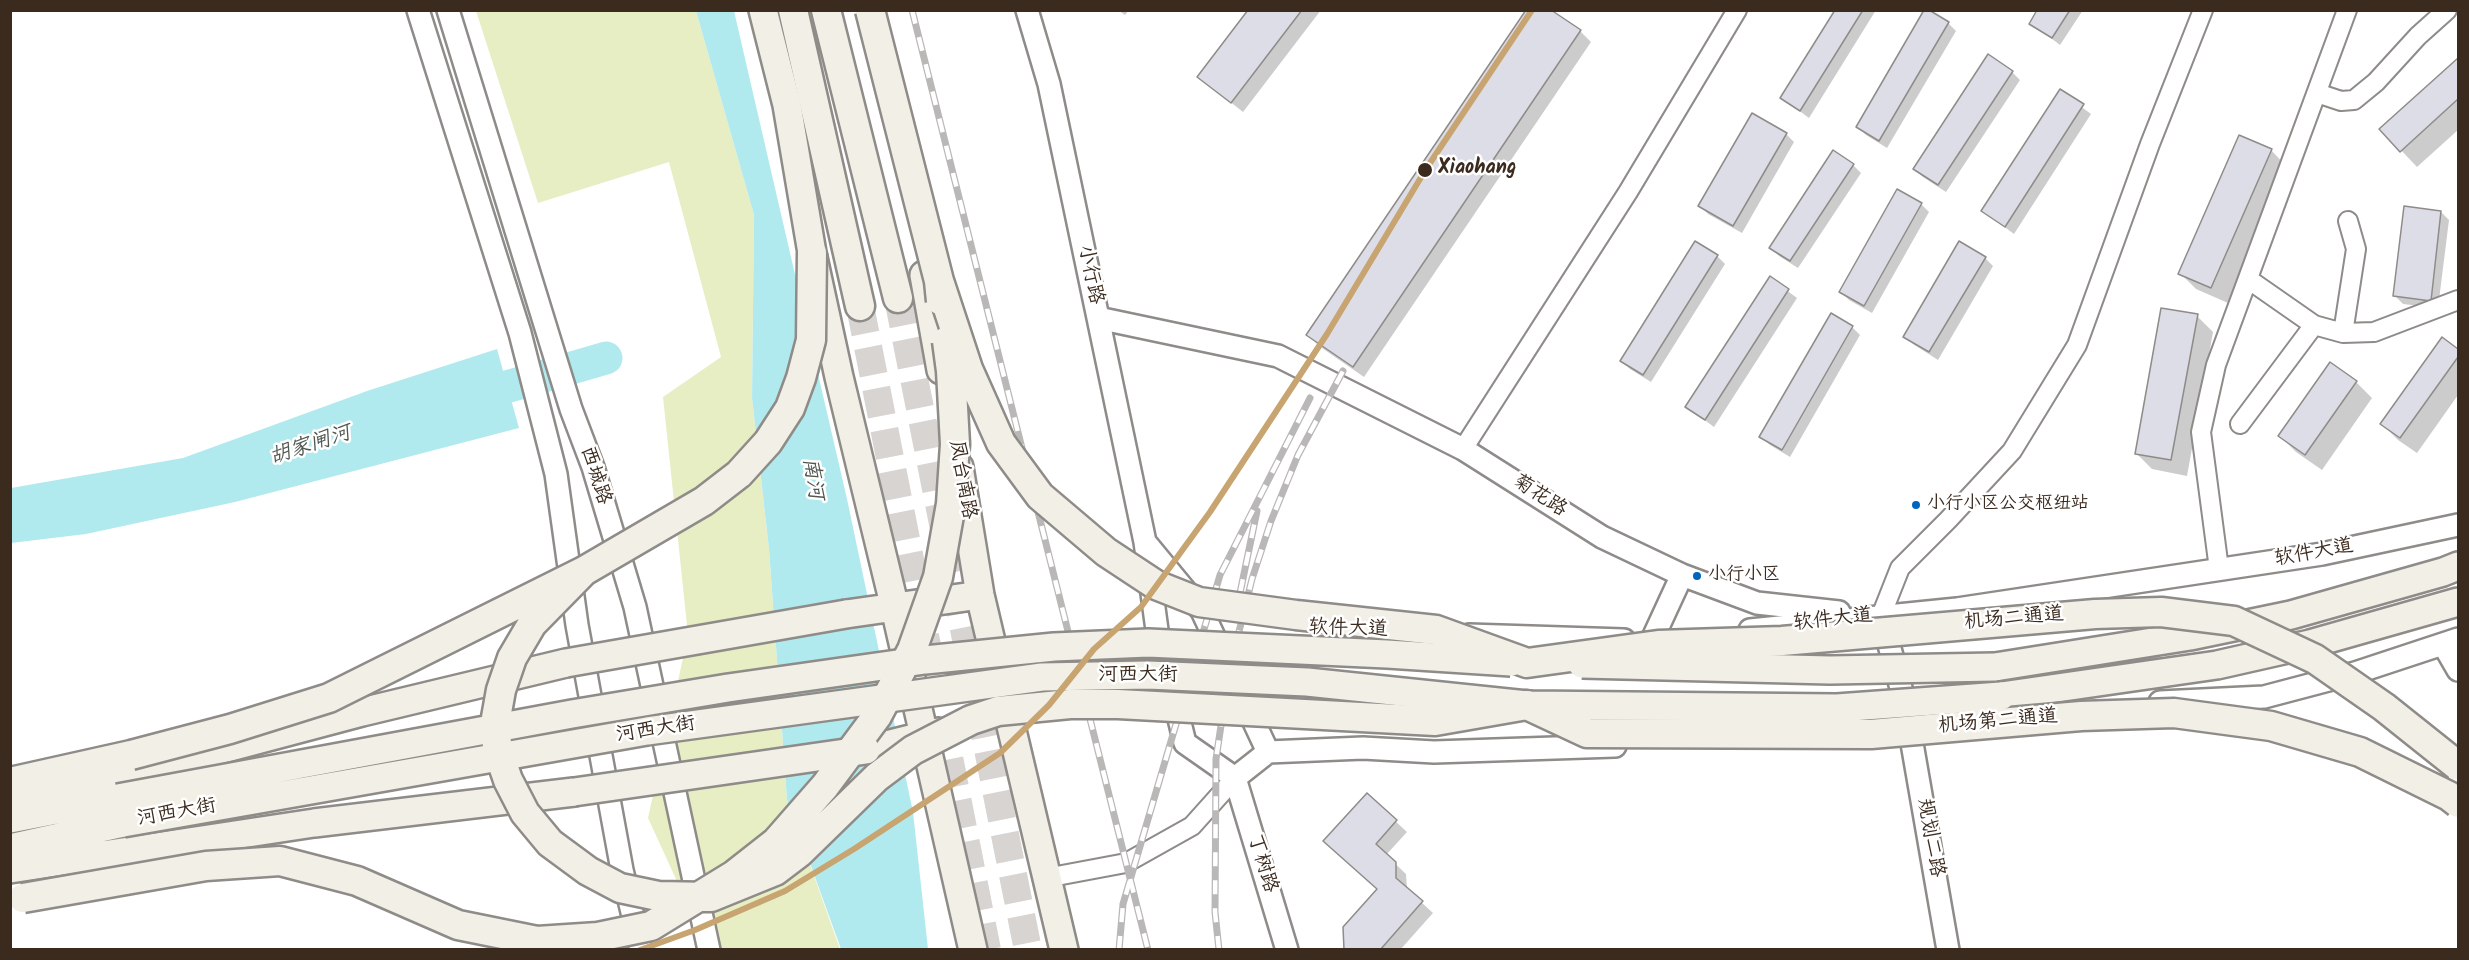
<!DOCTYPE html>
<meta charset="utf-8">
<style>
body{margin:0}
#map{position:relative;width:2469px;height:960px;overflow:hidden;background:#fff;font-family:Kalam,sans-serif}
canvas{display:block}
.frame{position:absolute;inset:0;border:12px solid #3b2a1e;pointer-events:none}
</style>
<div id="map">
<canvas width="2469" height="960"></canvas>
<div class="frame"></div>
</div>
<script>
const context = document.querySelector('canvas').getContext('2d');
context.lineJoin = 'round';
function fill(path, color) { context.fillStyle = color; context.fill(path, 'evenodd'); }
const shape = rows => new Path2D(rows.map(r => 'M' + r).join(''));
function trace(path, color, width, dash) { context.strokeStyle = color; context.lineWidth = width; context.lineCap = dash ? 'butt' : 'round'; context.setLineDash(dash || []); context.stroke(path); }
function drawText(font, color, halo, rows, align = 'center') {
  context.font = font + ' Kalam,"LXGW WenKai TC",sans-serif'; context.lineWidth = 5; context.setLineDash([]); context.textBaseline = 'middle'; context.strokeStyle = halo; context.fillStyle = color; for (const [text, x, y, turn = 0] of rows) {
    context.save(); context.translate(x, y); context.rotate((+turn || 0) * Math.PI / 180); context.textAlign = isNaN(turn) ? turn : align; if (halo) context.strokeText(text, 0, 0); context.fillText(text, 0, 0); context.restore();
  }
}
fill(shape([
 [476,11,696,11,754,215,752,398,769,549,787,800,840,949,708,949,648,818,688,635,663,397,721,357,669,162,538,203]
]), '#e7eec4');
fill(shape([
 [696,11,734,11,847,499,913,812,928,949,841,949,787,800,769,549,752,398,754,215],
 [497,349,519,428,235,502,86,534,11,543,11,488,183,458,367,391]
]), '#b1eaee');
fill(shape([
 [1118,10,1129,10,1125,15],
 [1249,10,1321,10,1243,112,1199,77],
 [1837,10,1876,10,1809,118,1782,98],
 [2039,10,2083,10,2060,45,2031,23],
 [1948,23,1956,31,1887,148,1866,135,1858,127],
 [1580,31,1591,42,1364,377,1319,346,1308,335],
 [2458,60,2458,130,2417,167,2381,129],
 [2012,72,2020,80,1946,192,1923,177,1914,169],
 [2060,91,2091,114,2014,234,1983,211],
 [1786,134,1794,142,1742,233,1708,214,1700,206],
 [2240,137,2271,150,2287,167,2228,303,2196,289,2180,273],
 [1853,165,1861,173,1798,268,1779,256,1771,248],
 [1921,204,1929,212,1872,313,1849,300,1841,292],
 [2441,212,2449,220,2438,308,2403,304,2395,296],
 [1717,256,1725,264,1651,382,1630,369,1622,361],
 [1985,258,1993,266,1938,360,1913,344,1905,336],
 [1770,278,1797,298,1714,427,1687,407],
 [2197,316,2213,332,2187,476,2152,469,2136,453],
 [1852,327,1860,335,1790,457,1770,445,1761,437],
 [2443,340,2458,351,2458,395,2417,453,2398,440,2382,424],
 [2356,382,2372,398,2322,470,2296,452,2280,436],
 [1367,795,1407,832,1386,855,1406,874,1407,889,1433,913,1400,950,1345,950,1378,890]
]), '#0003');
trace(shape([
 [465,399,606,358]
]), '#b1eaee', 33);
const building = shape([
 [1248,10,1302,10,1231,103,1197,77,1248,10],
 [1526,10,1551,10,1581,30,1353,367,1306,335,1526,10],
 [1835,10,1863,10,1800,111,1780,98,1835,10],
 [1924,10,1929,10,1949,22,1879,141,1856,127,1924,10],
 [2037,10,2070,10,2052,38,2029,24,2037,10],
 [1988,54,2013,71,1938,185,1913,169,1988,54],
 [2458,58,2458,99,2400,152,2379,129,2458,58],
 [2060,89,2084,104,2005,227,1981,211,2060,89],
 [1752,113,1787,133,1733,226,1698,206,1752,113],
 [2239,135,2272,149,2211,288,2178,274,2239,135],
 [1833,150,1854,164,1790,261,1769,248,1833,150],
 [1897,189,1922,203,1864,306,1839,292,1897,189],
 [2404,206,2441,211,2431,301,2393,296,2404,206],
 [1695,241,1718,255,1643,375,1620,361,1695,241],
 [1959,241,1986,257,1929,352,1903,337,1959,241],
 [1770,276,1789,289,1705,420,1685,407,1770,276],
 [2161,308,2198,314,2171,460,2135,454,2161,308],
 [1831,313,1853,326,1782,450,1759,437,1831,313],
 [2442,337,2458,349,2458,357,2400,438,2380,424,2442,337],
 [2330,362,2357,381,2305,455,2278,436,2330,362],
 [1367,793,1397,820,1376,844,1396,862,1396,878,1423,901,1380,950,1344,950,1343,927,1377,889,1323,841,1367,793]
]);
fill(building, '#dddde7');
trace(building, '#8e8b88', 1.5);
trace(shape([
 [898,298,1028,950],
 [860,306,987,950]
]), '#d8d4d2', 28, [28, 14]);
const minor = shape([
 [2317,93,2341,101,2354,100,2376,82,2418,36,2447,10],
 [2248,279,2314,325,2343,333,2374,332,2458,300],
 [2343,333,2356,249,2348,221],
 [2240,424,2314,325],
 [1463,449,1628,192,1737,10],
 [2219,569,2201,432,2216,365,2347,10],
 [1881,616,1900,568,1948,520,2012,451,2077,345,2150,144,2203,10],
 [1046,878,1126,863,1192,826,1235,778]
]);
const tertiary = shape([
 [418,10,520,333,556,474,577,625,622,870,641,950],
 [448,10,571,409,593,467,635,607,709,950],
 [1027,10,1049,84,1145,542,1157,630,1185,743,1235,778],
 [1098,318,1278,356,1463,449,1602,537,1682,575,1757,603,1839,612],
 [1145,542,1202,611,1268,752],
 [1882,620,1901,688,1909,726,1948,950],
 [1750,630,1957,609,2322,554,2458,525],
 [1469,635,1624,640],
 [1652,640,1682,575],
 [2443,644,2458,670],
 [2160,702,2264,697,2355,673,2458,639],
 [1235,778,1268,752,1363,748,1434,752,1615,746],
 [1235,778,1287,950]
]);
const primary = shape([
 [763,10,787,105,812,253,839,377,895,608,973,950],
 [924,275,941,370],
 [959,467,980,595,1064,950],
 [846,614,980,595],
 [1995,667,2190,636,2291,615,2443,572,2458,566],
 [2001,696,2217,665,2310,644,2458,602],
 [866,750,938,732],
 [10,796,140,771,362,712,566,663],
 [10,819,118,798],
 [10,848,123,823],
 [10,869,314,823,574,792]
]);
const trunk = shape([
 [793,10,860,306],
 [826,10,898,298],
 [10,782,131,755]
]);
trace(minor, '#8e8b88', 22);
trace(tertiary, '#8e8b88', 26);
trace(primary, '#8e8b88', 32);
trace(trunk, '#8e8b88', 33);
trace(minor, '#fff', 18);
trace(tertiary, '#fff', 21);
trace(primary, '#f2efe6', 27);
trace(trunk, '#f2efe6', 28);
const rail = shape([
 [912,10,1148,950],
 [1240,593,1257,511],
 [1119,950,1123,904,1220,575,1310,398],
 [1219,950,1215,912,1216,759,1229,672,1252,579,1271,521,1298,455,1343,371]
]);
trace(rail, '#b9b8b6', 7);
trace(rail, '#fff', 4.5, [14]);
const primaryBridge = shape([
 [566,663,846,614],
 [1582,664,1830,670,1995,667],
 [574,792,866,750],
 [118,798,572,714,728,688,925,660,1054,647,1148,643,1387,654,1511,662],
 [123,823,647,731,1042,677,1148,675,1307,682,1527,705,1837,708,2001,696]
]);
const trunkBridge = shape([
 [870,10,939,281,941,301],
 [939,281,968,369,1001,443,1040,496,1106,552,1156,585,1199,602,1296,615,1436,630,1527,663,1658,645,1782,641,2095,614,2161,612,2234,621,2315,659,2384,707,2458,766],
 [584,571,532,624,512,658,501,690,496,718,497,748,508,780,525,813,550,843,588,871,620,888,658,896,711,897,775,871,800,852,877,777,913,750,971,720,998,711,1070,704,1118,704,1435,721,1527,705,1587,733,1871,734,2081,716,2174,713,2271,726,2360,752,2449,796,2458,803],
 [131,755,230,729,329,698,584,571,704,501,739,474,768,442,790,408,801,378,811,340,812,253],
 [23,898,206,866,280,861,357,881,458,925,537,941,598,937,651,926,734,875,776,842,825,786,877,716,912,650,938,577,951,504,955,444,951,371,947,341]
]);
trace(primaryBridge, '#8e8b88', 32, []);
trace(trunkBridge, '#8e8b88', 33, []);
trace(primaryBridge, '#f2efe6', 27);
trace(trunkBridge, '#f2efe6', 28);
trace(shape([
 [640,950,695,930,785,891,854,849,1000,753,1049,705,1094,649,1141,607,1210,512,1327,334,1426,169,1532,10]
]), '#c7a470', 6);
for (const [x, y, r, color] of [
 [1425,170,8,"#3b2a1e"],
 [1916,505,5,"#0065bd"],
 [1697,576,5,"#0065bd"]
]) { const dot = new Path2D(); dot.arc(x, y, r, 0, 2 * Math.PI); context.fillStyle = color; context.fill(dot); trace(dot, '#fff', 2); }
drawText('18px', '#3b2a1e', '#fff', [
 ["小行小区公交枢纽站",1927,505],
 ["小行小区",1708,576]
], 'left');
drawText('bold 20px', '#3b2a1e', '#fff', [
 ["Xiaohang",1438,170]
], 'left');
drawText('20px', '#3b2a1e', '#fff', [
 ["小行路",1089,275,78],
 ["西城路",594,476,72],
 ["凤台南路",961,480,80],
 ["菊花路",1539,497,33],
 ["软件大道",2314,554,-10],
 ["机场二通道",2014,620,-5],
 ["软件大道",1833,621,-6],
 ["软件大道",1348,630,2],
 ["河西大街",1138,677],
 ["机场第二通道",1998,723,-5],
 ["河西大街",656,731,-9],
 ["河西大街",177,814,-10],
 ["规划二路",1929,838,80],
 ["丁树路",1261,864,73]
]);
drawText('italic 21px', '#505850', '#fff', [
 ["胡家闸河",311,447,-18],
 ["南河",811,479,81]
]);
</script>
